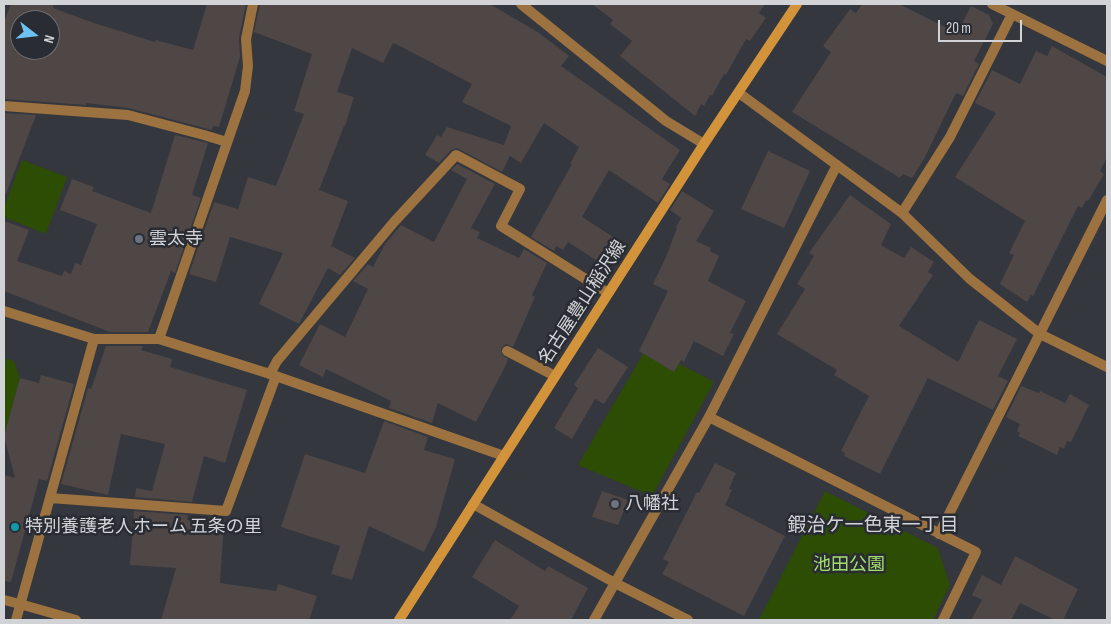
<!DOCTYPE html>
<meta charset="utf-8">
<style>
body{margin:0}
#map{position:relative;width:1111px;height:624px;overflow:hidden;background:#34373d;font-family:"Sofia Sans Condensed",sans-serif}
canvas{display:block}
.frame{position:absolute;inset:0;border:5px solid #d1d3d7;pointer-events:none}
.north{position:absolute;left:10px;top:10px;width:50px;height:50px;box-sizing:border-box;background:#2a2c33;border:1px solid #6d6f75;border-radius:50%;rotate:106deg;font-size:14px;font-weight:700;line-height:20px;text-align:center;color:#d1d3d7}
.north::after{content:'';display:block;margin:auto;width:18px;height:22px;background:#6ec2f3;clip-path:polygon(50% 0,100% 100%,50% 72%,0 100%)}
.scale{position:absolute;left:938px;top:20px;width:84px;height:22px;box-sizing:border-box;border:2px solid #d1d3d7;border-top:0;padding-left:6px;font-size:15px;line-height:18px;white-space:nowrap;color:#d1d3d7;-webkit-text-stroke:4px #2a2c33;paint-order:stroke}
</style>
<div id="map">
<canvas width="1111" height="624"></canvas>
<div class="frame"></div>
<div class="north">N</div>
<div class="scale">20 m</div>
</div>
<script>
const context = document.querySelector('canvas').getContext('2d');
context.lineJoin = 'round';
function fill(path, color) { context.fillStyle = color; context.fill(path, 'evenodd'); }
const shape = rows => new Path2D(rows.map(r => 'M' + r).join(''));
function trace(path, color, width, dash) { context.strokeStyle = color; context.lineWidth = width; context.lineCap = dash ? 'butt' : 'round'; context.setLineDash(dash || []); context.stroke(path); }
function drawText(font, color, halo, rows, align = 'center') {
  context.font = font + ' "Sofia Sans Condensed","Noto Sans JP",sans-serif'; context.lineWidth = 5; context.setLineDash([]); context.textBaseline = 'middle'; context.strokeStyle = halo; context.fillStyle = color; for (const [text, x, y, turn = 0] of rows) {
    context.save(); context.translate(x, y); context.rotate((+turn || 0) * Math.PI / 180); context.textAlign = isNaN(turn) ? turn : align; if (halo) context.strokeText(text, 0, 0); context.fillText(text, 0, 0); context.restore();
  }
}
fill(shape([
 [22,160,67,177,46,234,4,217,4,208],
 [647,347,714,382,652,496,578,465],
 [4,358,14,361,20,378,4,436],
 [825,491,938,548,950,585,933,620,759,620]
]), '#2d4c04');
fill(shape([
 [11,4,54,4,53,8,94,23,155,42,156,40,193,50,207,4,246,4,239,38,240,57,219,127,213,126,212,130,128,108,86,103,86,105,4,99,4,22],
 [20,20,50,20,50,50,20,50],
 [260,4,490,4,539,33,569,56,561,66,680,150,662,179,670,184,658,203,609,170,582,217,618,240,602,264,568,242,563,250,556,246,554,251,531,237,572,164,570,164,579,147,544,123,521,163,510,156,502,172,457,148,451,150,439,163,425,155,437,135,441,137,447,127,504,145,511,126,462,102,472,84,398,45,393,43,383,63,352,48,337,92,354,97,345,126,344,126,319,190,348,201,331,246,355,258,340,275,328,268,299,324,259,304,283,253,230,237,216,282,189,274,214,202,238,209,248,177,276,186,304,114,294,111,312,54,254,32],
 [592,4,765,4,759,13,766,18,750,41,746,39,726,75,724,74,712,96,710,95,704,106,701,104,695,116,620,56,632,41,610,24,613,20],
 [862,4,899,4,957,33,971,6,989,15,993,24,974,61,979,64,963,96,956,93,925,157,912,178,903,174,900,178,792,112,831,52,823,46,850,9,856,13],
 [1052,46,1107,77,1107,157,1100,171,1104,174,1088,201,1086,200,1082,208,1078,206,1033,296,1031,295,1027,302,1000,284,1014,255,1009,253,1025,221,955,177,996,113,975,103,992,70,1020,84,1036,51,1047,56],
 [4,113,36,115,6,194,4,194],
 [175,135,208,143,192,195,201,198,175,273,171,271,148,332,110,332,4,291,4,221,29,230,17,261,62,276,64,271,71,274,75,263,81,265,97,224,60,210,72,179,94,187,92,191,151,213],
 [768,151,810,171,784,228,741,209],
 [457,164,495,184,471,228,480,232,477,238,519,258,524,249,547,263,532,295,535,297,513,347,506,344,501,348,502,355,508,359,506,365,476,422,438,403,432,423,389,408,391,401,326,369,323,377,299,365,320,324,345,337,368,289,353,281,368,264,373,267,385,244,401,225,434,242,467,179,451,170],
 [682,191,714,211,696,241,711,248,710,251,719,256,708,281,746,301,730,333,734,334,723,356,694,341,684,362,681,360,674,372,639,351,668,291,653,284,666,257,677,228,676,227,681,218,670,210],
 [850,195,891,224,881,245,904,258,911,247,934,262,928,272,933,275,899,326,958,362,979,320,1017,339,998,376,1008,381,993,410,928,378,880,474,844,456,845,453,841,451,869,396,834,375,837,370,777,334,805,289,797,284,814,256,809,253],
 [106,346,143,346,141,350,172,359,170,367,247,390,225,463,204,456,192,502,135,497,136,488,152,491,165,444,121,434,108,495,61,484,88,388,91,389],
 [598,348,628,367,604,404,595,399,572,439,554,428,578,388,574,385],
 [41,375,74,384,47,481,39,479,11,582,4,581,4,475,15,478,4,436,20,378,39,383],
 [1021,386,1039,393,1040,391,1065,403,1070,394,1089,405,1071,442,1067,441,1064,449,1060,447,1057,455,1018,436,1020,433,1017,431,1020,424,1006,417],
 [384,421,428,437,424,450,455,459,436,527,424,552,369,526,352,580,331,574,340,546,281,527,305,454,365,473],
 [715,463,736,473,729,489,732,490,725,505,785,536,744,616,662,574,669,562,663,559,697,492,699,493],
 [602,491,628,500,618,525,592,517],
 [134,511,188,515,187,520,224,522,220,583,276,591,278,584,317,596,309,620,161,620,176,568,130,565],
 [495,540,545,571,548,566,588,588,571,620,510,620,519,606,472,577],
 [1015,556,1078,589,1063,620,1055,620,1020,603,1011,620,971,620,982,600,972,595,982,575,1001,585]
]), '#4f4646');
trace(shape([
 [507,351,555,376],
 [270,374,277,361,394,222,456,155,520,189,501,226,608,293],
 [4,600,20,604]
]), '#9b7240', 10);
trace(shape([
 [521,4,666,121,704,144],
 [992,4,1107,61],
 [739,93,902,213,970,279,1040,334,1107,367],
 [4,106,128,115,204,135,227,142],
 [902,213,950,137,1012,14],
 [4,311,94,339,159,339,270,374,504,456],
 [159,339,245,91,248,66,246,39,253,4],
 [709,417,976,552,943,620],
 [50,498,226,511,276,376],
 [473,504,615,583,688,620],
 [939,534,1107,200],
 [20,604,76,620],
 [16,620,94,339],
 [594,620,709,417,837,165]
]), '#9b7240', 10);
trace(shape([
 [399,620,704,144,797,4]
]), '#d3933b', 10);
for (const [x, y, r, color] of [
 [139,239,5,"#6b7280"],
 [615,504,5,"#6b7280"],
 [15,527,5,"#0f9aa8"]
]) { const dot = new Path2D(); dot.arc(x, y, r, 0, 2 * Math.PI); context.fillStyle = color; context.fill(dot); trace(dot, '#2a2c33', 2); }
drawText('18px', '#d1d3d7', '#2a2c33', [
 ["雲太寺",149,239],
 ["八幡社",625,504],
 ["特別養護老人ホーム 五条の里",25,527]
], 'left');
drawText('18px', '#d1d3d7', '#2a2c33', [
 ["名古屋豊山稲沢線",583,303,-57]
]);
drawText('18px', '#a3de6c', '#2a2c33', [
 ["池田公園",849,565]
]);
drawText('19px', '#d1d3d7', '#2a2c33', [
 ["鍜治ケ一色東一丁目",873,526]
]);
</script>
